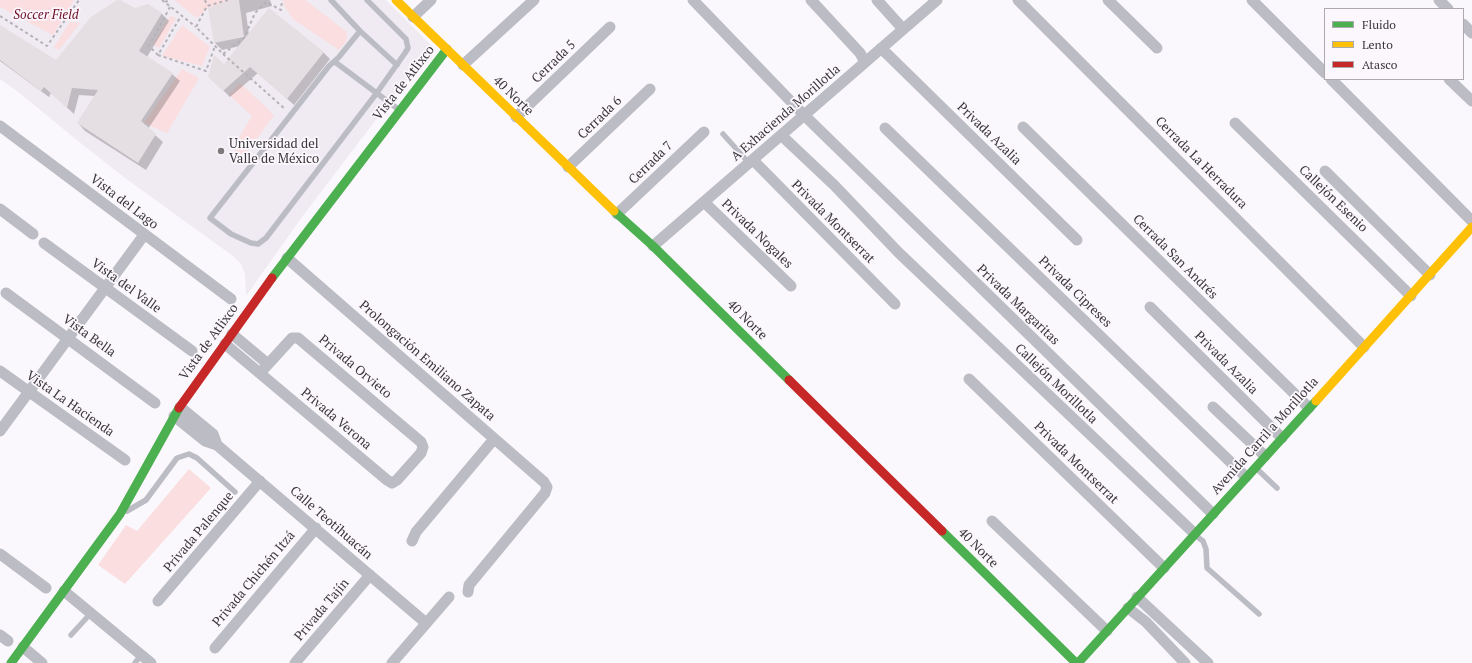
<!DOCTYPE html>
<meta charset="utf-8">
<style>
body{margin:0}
#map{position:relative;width:1472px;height:663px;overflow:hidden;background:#faf8fc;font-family:"PT Serif",serif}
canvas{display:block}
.legend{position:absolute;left:1324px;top:8px;width:140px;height:72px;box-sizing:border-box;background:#fbf7fd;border:1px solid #adaaaf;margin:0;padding:5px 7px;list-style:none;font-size:12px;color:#383639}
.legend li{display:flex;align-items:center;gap:8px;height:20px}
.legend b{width:20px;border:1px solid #adaaaf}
</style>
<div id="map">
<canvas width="1472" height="663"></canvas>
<ul class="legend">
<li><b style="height:5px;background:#4caf50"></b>Fluido</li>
<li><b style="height:5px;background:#ffc107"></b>Lento</li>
<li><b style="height:5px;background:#c62828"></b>Atasco</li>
</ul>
</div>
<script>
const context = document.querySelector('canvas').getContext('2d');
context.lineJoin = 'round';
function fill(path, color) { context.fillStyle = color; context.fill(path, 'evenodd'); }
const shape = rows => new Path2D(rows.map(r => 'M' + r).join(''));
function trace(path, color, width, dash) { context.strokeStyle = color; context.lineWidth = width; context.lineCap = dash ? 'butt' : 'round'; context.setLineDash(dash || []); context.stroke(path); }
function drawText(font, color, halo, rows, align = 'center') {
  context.font = font + ' "PT Serif",serif'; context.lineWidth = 3.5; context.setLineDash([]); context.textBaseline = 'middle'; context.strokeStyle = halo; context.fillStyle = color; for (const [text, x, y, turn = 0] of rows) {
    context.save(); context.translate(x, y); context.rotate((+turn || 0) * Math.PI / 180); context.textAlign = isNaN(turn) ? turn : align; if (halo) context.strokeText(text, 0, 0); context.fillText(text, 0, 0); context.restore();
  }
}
fill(shape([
 [0,0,386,0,433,47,397,92,302,217,246,296,245,274,241,264,233,256,125,178,83,145,17,91,0,79]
]), '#f0eaf2');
fill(shape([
 [0,0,74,0,53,35,0,7],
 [174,0,231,0,208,8,197,18],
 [284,0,305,0,347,32,347,40,339,50,293,19,283,4],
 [170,16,176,18,159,48,153,44],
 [70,22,80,23,59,50,54,47],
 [182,25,210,47,202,66,162,56],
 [182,69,199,78,167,133,144,123],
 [240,83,274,115,244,156,232,149,252,116,229,95],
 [189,469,211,488,125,584,98,565,126,525,137,531]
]), '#fbdee0');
fill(shape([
 [234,0,270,0,272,6,246,13,249,35,323,52,330,59,294,105,258,73,230,97,216,83,225,66,240,46,222,50,215,43],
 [148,5,162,14,169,21,147,57,172,74,180,81,148,129,163,142,146,170,85,131,78,123,95,96,79,95,74,114,51,93,49,97,0,61,0,26,56,61,134,9]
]), '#0003');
fill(shape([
 [117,0,120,0,135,8,148,4,162,13,139,51,173,73,141,121,156,134,138,163,77,123,98,90,72,88,67,108,44,87,41,91,0,60,0,25,56,60,91,17],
 [231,0,239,0,244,37,214,43,208,8],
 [269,8,324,52,287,99,250,67,223,91,208,77,214,55,224,64]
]), '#e5dfe3');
trace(shape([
 [162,0,196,27],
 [205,0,207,6],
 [228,0,207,6,196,27,223,54,244,38,255,13,266,2,281,10,282,0],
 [165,2,170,0],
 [170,7,149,46,158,55,181,16],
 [0,16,47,46,79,0],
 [223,54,285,109],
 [158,55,206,71,215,46]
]), '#b3b2b8', 2, [3, 3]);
trace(shape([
 [331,0,360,31,397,65],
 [360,31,339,57,329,66,210,218,231,234,251,243,258,244,266,238,376,94,405,53,408,48,406,39,367,0],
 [335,62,398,109],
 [723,134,749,163],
 [1257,469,1277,488],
 [127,511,146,500,177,458,189,454,197,458,235,492],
 [1196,536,1203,541,1206,549,1207,568,1259,614],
 [71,635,91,613],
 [135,663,141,655]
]), '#bcbcc4', 5.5);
trace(shape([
 [693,0,804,115,1213,514],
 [811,0,860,53,865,62],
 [877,0,903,29],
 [1018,0,1364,347],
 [1108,0,1157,48],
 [1252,0,1325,73],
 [1439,0,1448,9],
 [413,17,431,0],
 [1463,24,1472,33],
 [881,48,1077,240],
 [463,65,534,0],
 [1331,79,1472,221],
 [1449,79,1472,101],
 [516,117,610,27],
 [1235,123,1411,296],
 [0,126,231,299],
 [1023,127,1309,408],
 [885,128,1246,477],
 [781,135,834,185,899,253,1195,534],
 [753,160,895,304],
 [568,167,650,89],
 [1325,171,1430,275],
 [704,202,791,286],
 [0,209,33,234],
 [617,214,704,132],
 [44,243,192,351],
 [653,246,937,0],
 [287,258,544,482,547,487,545,493,469,585,468,592],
 [6,293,155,403],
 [1150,307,1282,438],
 [232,334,268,364],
 [225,344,387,480,392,483,397,480,421,453,423,447,421,442,298,338,292,338,260,373],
 [0,371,125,460],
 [969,379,1164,568],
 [180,407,213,434,217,445],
 [1213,407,1265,456],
 [174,416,205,441,217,445,426,623],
 [0,431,144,235],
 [992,521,1107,631],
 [412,541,416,532,494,439],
 [0,554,46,588],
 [64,591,151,663],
 [1137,597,1208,663],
 [158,601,260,481],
 [1128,608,1146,622,1185,663],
 [0,635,8,641],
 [23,647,42,663],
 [215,648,316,528],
 [295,663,370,575],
 [392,663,449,597]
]), '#bcbcc4', 11);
trace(shape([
 [614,211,653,246,789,380],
 [272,278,447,49],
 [942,531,1076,663],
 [11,663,120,514,179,408],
 [1078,663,1316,401]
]), '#4caf50', 9);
trace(shape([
 [396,0,614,211],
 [1316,401,1472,227]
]), '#ffc107', 9);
trace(shape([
 [789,380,942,531],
 [179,408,272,278]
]), '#c62828', 9);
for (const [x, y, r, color] of [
 [221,151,4,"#7c7a7d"]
]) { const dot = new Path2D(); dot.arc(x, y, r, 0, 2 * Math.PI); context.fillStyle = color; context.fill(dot); trace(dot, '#fbf7fd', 1.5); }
drawText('italic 13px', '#6e1025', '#fbf7fd', [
 ["Soccer Field",46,15]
]);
drawText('13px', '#383639', '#fbf7fd', [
 ["Cerrada 5",554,62,-44],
 ["Vista de Atlixco",404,83,-52],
 ["40 Norte",513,96,44],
 ["A Exhacienda Morillotla",786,113,-41],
 ["Cerrada 6",600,118,-44],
 ["Privada Azalia",989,134,44],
 ["Cerrada 7",651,163,-44],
 ["Cerrada La Herradura",1201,163,45],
 ["Callejón Esenio",1333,199,44],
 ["Vista del Lago",124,202,37],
 ["Privada Montserrat",833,222,45],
 ["Privada Nogales",757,234,44],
 ["Cerrada San Andrés",1175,257,45],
 ["Vista del Valle",126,286,36],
 ["Privada Cipreses",1075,292,44],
 ["Privada Margaritas",1018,305,44],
 ["40 Norte",747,320,45],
 ["Vista Bella",89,336,36],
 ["Vista de Atlixco",209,342,-54],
 ["Prolongación Emiliano Zapata",427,361,41],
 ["Privada Azalia",1226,363,45],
 ["Privada Orvieto",355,367,40],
 ["Callejón Morillotla",1056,384,44],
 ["Vista La Hacienda",70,404,35],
 ["Privada Verona",336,419,40],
 ["Avenida Carril a Morillotla",1265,436,-48],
 ["Privada Montserrat",1076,463,44],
 ["Calle Teotihuacán",331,523,41],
 ["Privada Palenque",199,532,-50],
 ["40 Norte",978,548,45],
 ["Privada Chichén Itzá",254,579,-50],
 ["Privada Tajín",322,610,-50]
]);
drawText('13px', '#383639', '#fbf7fd', [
 ["Universidad del",229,144],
 ["Valle de México",229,159]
], 'left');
</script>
